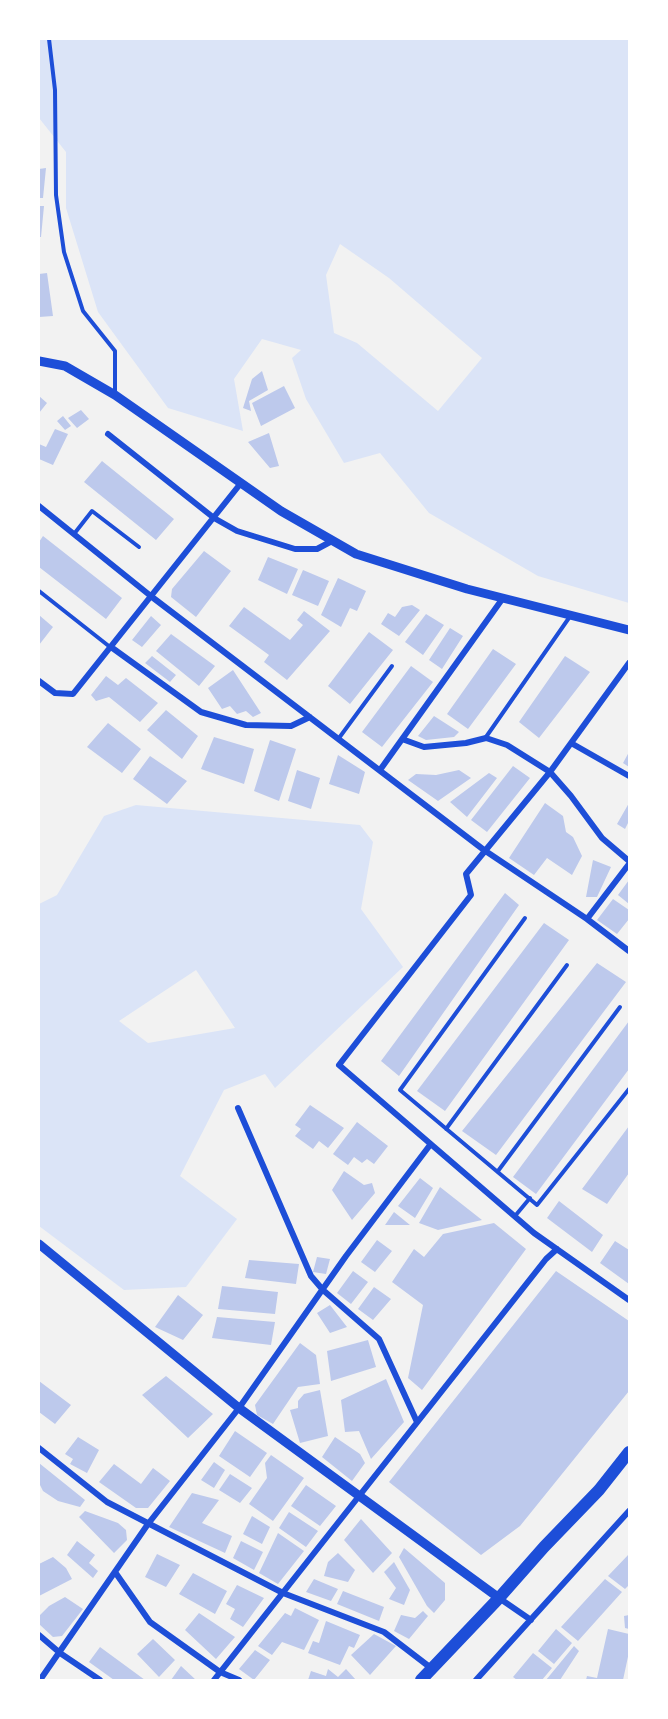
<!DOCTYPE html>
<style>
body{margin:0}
#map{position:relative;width:668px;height:1719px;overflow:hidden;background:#f2f2f2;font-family:"Work Sans",sans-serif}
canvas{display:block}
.frame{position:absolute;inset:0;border:40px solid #fff;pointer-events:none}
</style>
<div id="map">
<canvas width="668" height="1719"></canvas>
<div class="frame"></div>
</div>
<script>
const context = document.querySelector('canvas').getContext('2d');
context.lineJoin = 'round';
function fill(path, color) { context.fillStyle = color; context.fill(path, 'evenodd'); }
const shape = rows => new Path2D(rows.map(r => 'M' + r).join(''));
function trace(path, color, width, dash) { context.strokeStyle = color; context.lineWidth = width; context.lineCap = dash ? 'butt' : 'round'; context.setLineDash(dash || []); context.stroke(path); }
fill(shape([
 [39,39,629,39,629,603,538,576,429,513,380,453,344,463,306,399,292,358,301,350,262,339,234,379,243,431,168,408,98,312,66,208,66,152,39,118],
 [340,244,389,278,482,358,438,411,357,343,334,333,326,275],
 [136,805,360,825,373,842,361,909,403,967,275,1088,265,1074,224,1090,180,1176,237,1219,186,1287,124,1290,39,1226,39,904,57,895,104,816],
 [196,970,235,1028,148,1043,119,1021]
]), '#dbe4f7');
fill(shape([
 [46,168,43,198,39,198,39,169],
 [39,206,44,206,41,237,39,237],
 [47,273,53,316,39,317,39,274],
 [262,371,268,390,249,401,251,411,243,408,252,379],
 [284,386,295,408,261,426,252,403],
 [39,396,47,403,39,413],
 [81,410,89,419,77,428,68,418],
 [63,416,71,426,65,430,57,421],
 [55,429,68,434,53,465,39,459,39,444,46,447],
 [269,433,279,466,270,468,248,442],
 [102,461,174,519,156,540,84,482],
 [43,536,122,598,106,619,39,567,39,542],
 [204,551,231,571,196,617,171,597,172,589],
 [268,557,298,569,287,594,258,580],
 [303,570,329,581,318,606,292,595],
 [338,578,366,591,357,611,350,608,341,627,321,615],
 [412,605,420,610,399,636,381,624,388,613,395,617,402,607],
 [244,607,290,640,303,625,297,620,304,611,330,631,287,680,264,662,269,655,229,626],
 [426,614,444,625,423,655,405,642],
 [39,615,53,627,39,645],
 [151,616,161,625,142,647,132,640],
 [450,628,463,636,442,669,429,660],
 [369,632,393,650,350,704,328,686],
 [171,634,215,666,199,686,156,651],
 [493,649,516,664,468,729,447,714],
 [152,656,176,675,170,682,145,663],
 [565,656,590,672,539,738,519,722],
 [411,666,433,682,382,747,362,732],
 [233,670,261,713,253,717,246,711,237,714,230,706,222,709,208,688],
 [106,676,118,685,126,678,158,703,140,722,109,697,96,701,91,695],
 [166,710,198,736,182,759,147,730],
 [434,716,459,732,454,737,426,740,418,736],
 [108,723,141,749,122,773,87,747],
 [214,737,254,749,244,784,201,769],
 [270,740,296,749,279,801,254,791],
 [629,752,629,767,623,763],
 [338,755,365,772,359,794,329,784],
 [150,756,187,781,167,804,133,779],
 [513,766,530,778,487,832,471,820],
 [297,770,320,778,311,809,288,801],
 [459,770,471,778,438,801,408,780,416,774,436,775],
 [489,773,497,778,467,817,450,802],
 [545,803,563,816,566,832,573,837,582,856,572,875,547,858,534,875,509,858],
 [629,803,629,821,625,829,617,824],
 [593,860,611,867,597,897,586,897],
 [629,880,629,904,618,895],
 [505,893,519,905,399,1076,381,1061],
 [613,899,629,910,629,919,617,934,597,920],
 [544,923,569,940,445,1111,417,1091],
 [597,963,626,982,496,1155,462,1131],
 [629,1021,629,1069,536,1194,513,1177],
 [310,1105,344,1128,328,1148,319,1141,313,1149,295,1136,301,1129,295,1125],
 [357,1122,388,1146,374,1164,367,1159,362,1163,354,1157,348,1165,333,1154],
 [629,1126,629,1173,607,1204,582,1189],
 [344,1171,364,1185,372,1183,375,1193,352,1220,332,1190],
 [420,1178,433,1188,415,1218,398,1206],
 [440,1187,482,1220,438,1230,419,1223],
 [559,1201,603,1235,592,1252,547,1218],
 [394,1212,410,1225,385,1225],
 [494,1223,526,1249,422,1390,408,1378,423,1305,392,1282,414,1249,424,1257,443,1234],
 [377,1240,392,1251,375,1272,361,1262],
 [615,1241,629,1250,629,1284,600,1263],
 [317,1257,330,1259,326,1274,313,1272],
 [249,1260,299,1264,296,1284,245,1278],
 [353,1271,368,1282,351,1304,337,1293],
 [556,1271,629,1321,629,1391,520,1526,481,1555,389,1482],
 [222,1286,278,1292,275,1314,218,1309],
 [374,1287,391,1299,373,1320,358,1309],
 [178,1295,203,1315,183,1340,155,1327],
 [330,1305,347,1327,330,1333,317,1313],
 [217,1317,275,1322,271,1345,212,1338],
 [368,1340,376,1367,331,1381,327,1351],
 [300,1343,316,1355,320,1384,298,1387,273,1424,257,1415,255,1405],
 [166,1376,213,1414,188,1438,142,1395],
 [386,1379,404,1422,371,1459,359,1431,345,1432,341,1400],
 [39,1381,71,1405,55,1424,39,1412],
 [320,1390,328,1436,300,1443,290,1410,298,1408,298,1401,304,1394],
 [235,1431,267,1453,250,1477,219,1456],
 [78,1437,99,1450,87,1473,70,1464,73,1459,65,1454],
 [335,1437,360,1454,365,1463,352,1481,322,1457],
 [271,1455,304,1478,273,1521,249,1504,267,1478,265,1463],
 [214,1462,225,1470,214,1488,201,1480],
 [39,1463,85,1500,80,1507,58,1501,43,1491,39,1483],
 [114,1464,141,1484,153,1468,170,1481,148,1508,136,1508,99,1482],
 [230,1474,252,1488,240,1503,219,1490],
 [306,1485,336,1506,320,1526,291,1506],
 [192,1493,219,1500,202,1523,232,1536,225,1553,169,1527],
 [85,1511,118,1523,126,1530,127,1540,114,1553,79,1517],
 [289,1512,318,1531,306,1547,279,1528],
 [252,1516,270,1527,262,1544,243,1534],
 [361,1519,392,1553,373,1573,344,1540],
 [278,1533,304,1551,278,1584,259,1573],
 [77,1541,95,1555,89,1563,98,1571,93,1578,67,1555],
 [241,1541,263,1552,254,1570,233,1558],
 [404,1548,445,1583,445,1600,434,1613,427,1606,399,1557],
 [338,1553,355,1570,348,1582,324,1576,328,1562],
 [157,1554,180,1565,166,1587,145,1577],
 [629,1554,629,1585,625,1589,608,1576],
 [53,1557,66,1568,72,1579,39,1596,39,1564],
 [394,1562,410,1590,404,1605,389,1599,396,1588,384,1572],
 [193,1573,227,1591,215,1614,179,1594],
 [314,1579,338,1589,331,1601,306,1592],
 [605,1579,622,1592,578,1641,561,1627],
 [237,1585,264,1598,243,1627,230,1619,235,1609,226,1604],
 [343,1591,384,1607,379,1621,337,1604],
 [65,1597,83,1609,62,1636,53,1637,39,1624,39,1616,49,1606],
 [295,1608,319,1620,304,1650,282,1642,272,1655,258,1646,285,1613,291,1616],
 [423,1611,428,1616,409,1639,394,1631,401,1615,415,1618],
 [199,1613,235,1637,216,1659,185,1630],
 [629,1615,629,1629,625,1628,624,1616],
 [326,1621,360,1635,354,1648,349,1646,340,1665,308,1653,313,1641,319,1643],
 [556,1629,572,1643,554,1664,538,1651],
 [608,1629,629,1634,629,1652,623,1680,586,1680,587,1676,597,1678],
 [374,1634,396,1646,370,1675,351,1655],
 [153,1639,175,1660,159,1677,137,1654],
 [574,1646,579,1651,560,1680,546,1680],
 [100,1647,145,1680,114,1680,89,1662],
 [255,1650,270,1660,254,1680,239,1669],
 [533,1653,552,1668,542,1680,517,1680,513,1677],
 [181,1666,196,1680,171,1680],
 [328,1669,338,1677,346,1669,356,1680,308,1680,311,1671,326,1676]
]), '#bdc9ec');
trace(shape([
 [49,39,55,90,56,195,64,252,83,311,115,351,115,394],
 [74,534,92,511,139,547],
 [39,591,110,647],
 [486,737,571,615],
 [339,738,392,666],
 [525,918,400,1090,537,1205,629,1089],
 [446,1129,567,965],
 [498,1171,620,1007],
 [515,1216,530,1198]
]), '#1d4ed8', 4);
trace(shape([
 [108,434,214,518,237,531,295,549,317,549,332,541],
 [39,506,152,597,484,850,587,919,629,951],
 [111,647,201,712,246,725,291,726,310,717],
 [629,663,550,772,466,874,471,895,339,1065,534,1233,629,1300],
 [39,681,55,693,73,694,241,483],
 [402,739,424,747,466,743,486,738,507,745,550,772,571,796,602,838,629,861],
 [571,743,629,776],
 [380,770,503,598],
 [587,919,629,864],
 [238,1108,311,1276,323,1290,379,1339,417,1422],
 [39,1448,107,1502,283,1593,384,1632,431,1668],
 [115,1572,150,1622,220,1672,239,1680],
 [499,1598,531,1620],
 [39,1635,60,1653,100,1680],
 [40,1680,148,1524,239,1408,346,1256,430,1145],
 [214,1680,546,1259,557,1249],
 [476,1680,629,1511]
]), '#1d4ed8', 6);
trace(shape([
 [39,361,65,366,115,395,281,511,356,554,467,589,629,630],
 [39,1244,239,1408,499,1598]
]), '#1d4ed8', 9);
trace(shape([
 [421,1680,499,1598,544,1547,599,1490,629,1452]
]), '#1d4ed8', 12);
</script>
